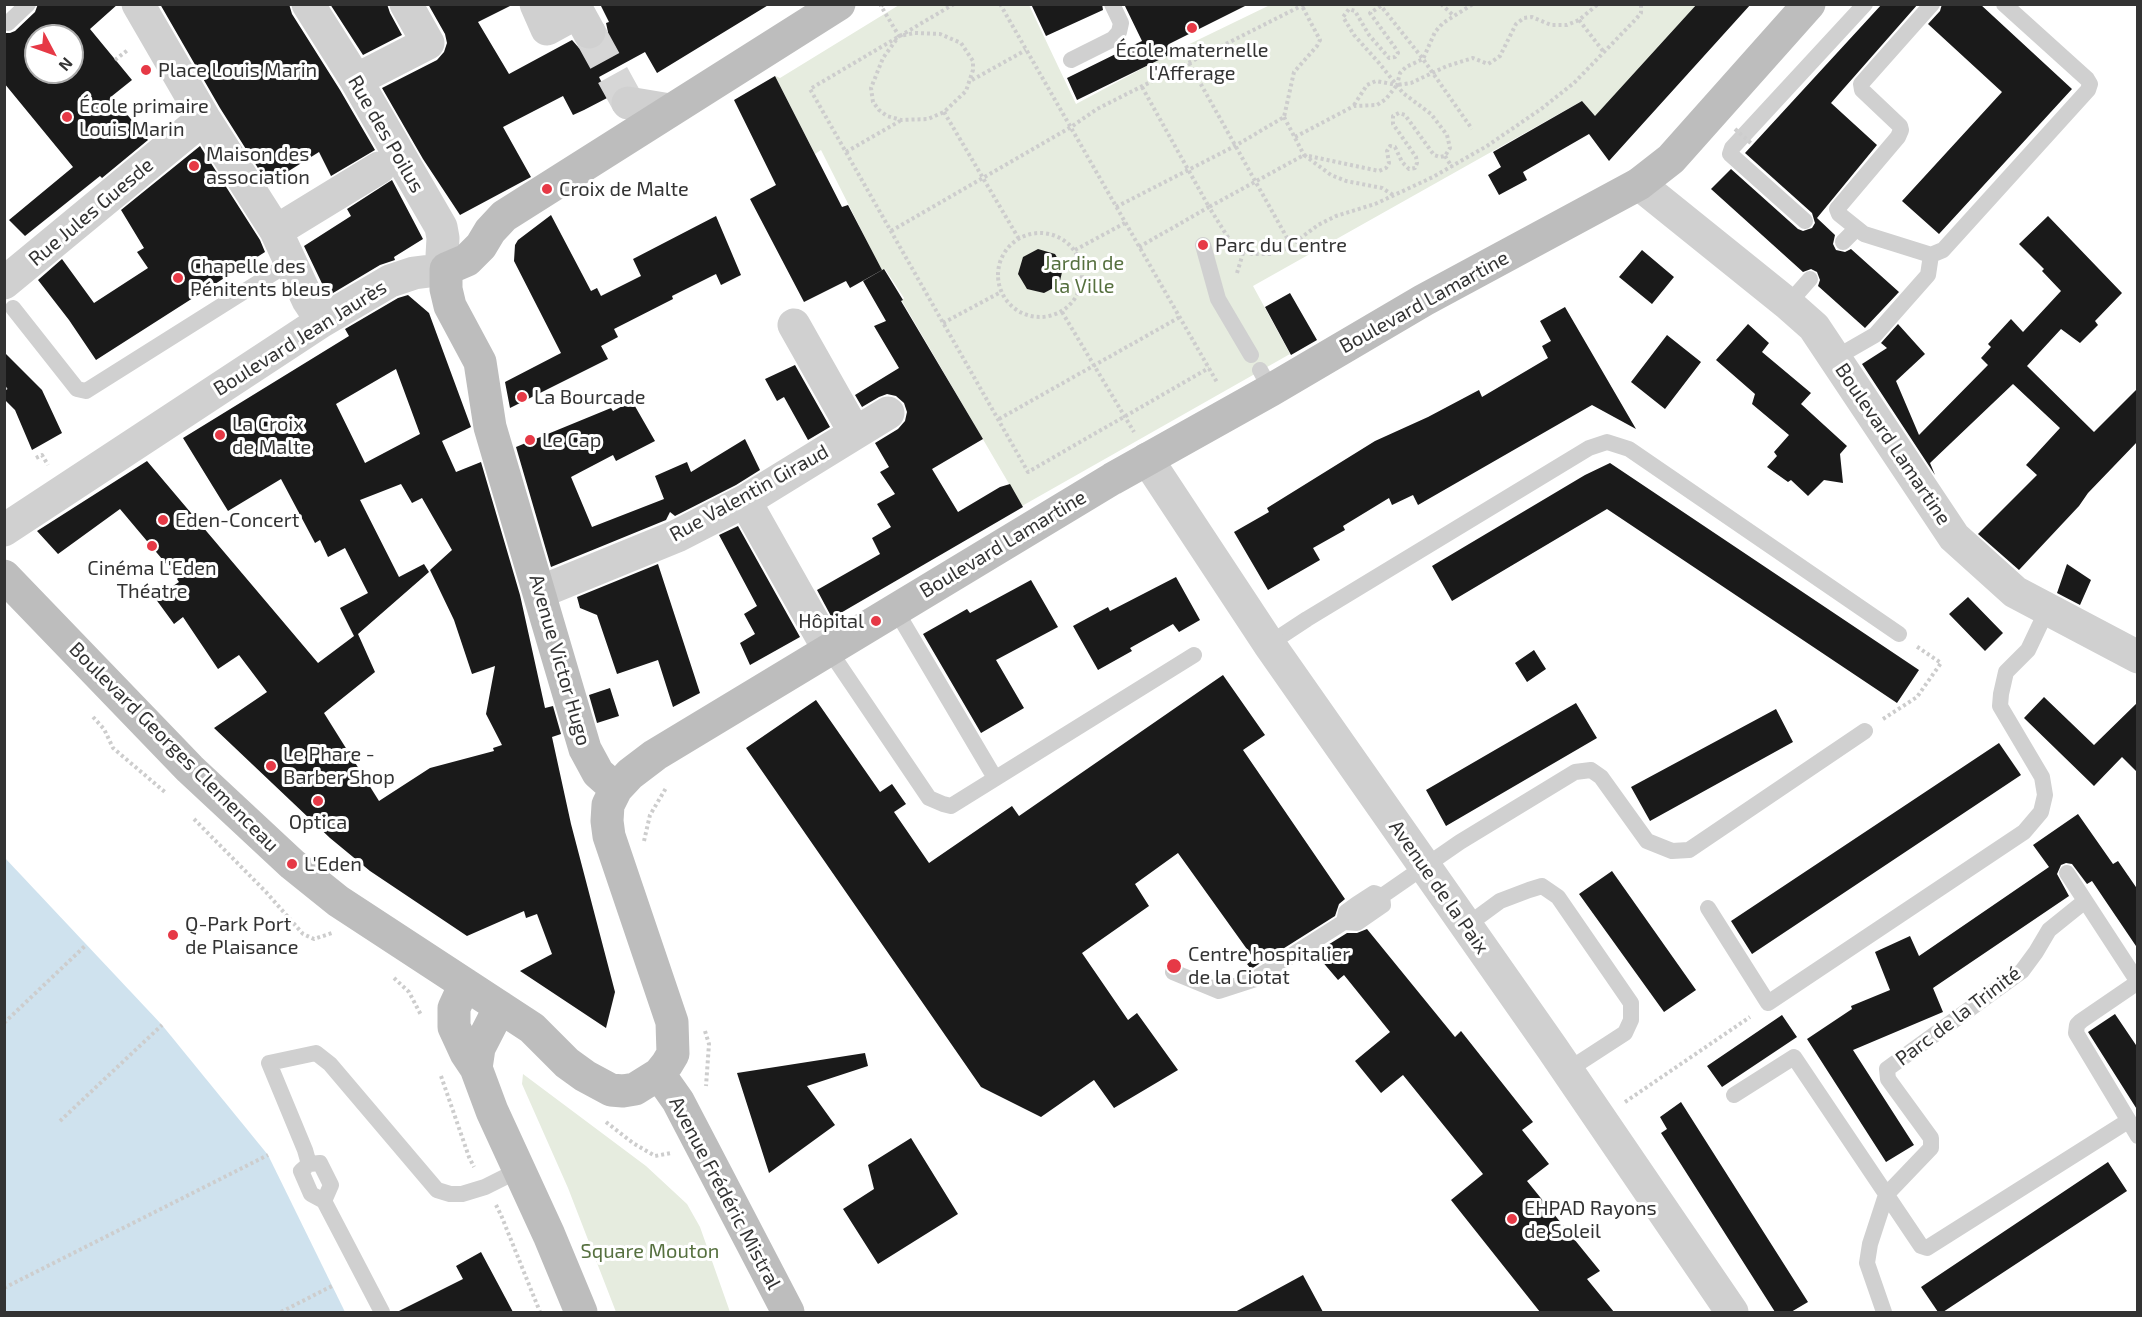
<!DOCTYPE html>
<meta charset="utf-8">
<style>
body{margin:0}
#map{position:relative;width:2142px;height:1317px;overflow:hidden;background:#fff;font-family:"Exo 2",sans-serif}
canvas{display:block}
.frame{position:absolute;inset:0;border:6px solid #333;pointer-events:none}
.north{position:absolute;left:24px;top:24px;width:60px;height:60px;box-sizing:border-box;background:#fff;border:2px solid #adadad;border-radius:50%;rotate:131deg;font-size:16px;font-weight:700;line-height:24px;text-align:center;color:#333}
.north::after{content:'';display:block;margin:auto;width:21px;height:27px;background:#e63946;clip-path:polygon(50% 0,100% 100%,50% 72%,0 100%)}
</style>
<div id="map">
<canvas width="2142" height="1317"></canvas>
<div class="frame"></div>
<div class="north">N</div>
</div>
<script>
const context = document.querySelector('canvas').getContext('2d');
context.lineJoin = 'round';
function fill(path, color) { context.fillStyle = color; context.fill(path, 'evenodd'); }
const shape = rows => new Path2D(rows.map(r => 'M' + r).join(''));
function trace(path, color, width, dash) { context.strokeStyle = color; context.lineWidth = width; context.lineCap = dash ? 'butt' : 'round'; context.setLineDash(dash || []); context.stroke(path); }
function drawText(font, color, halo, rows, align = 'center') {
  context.font = font + ' "Exo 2",sans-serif'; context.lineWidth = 6; context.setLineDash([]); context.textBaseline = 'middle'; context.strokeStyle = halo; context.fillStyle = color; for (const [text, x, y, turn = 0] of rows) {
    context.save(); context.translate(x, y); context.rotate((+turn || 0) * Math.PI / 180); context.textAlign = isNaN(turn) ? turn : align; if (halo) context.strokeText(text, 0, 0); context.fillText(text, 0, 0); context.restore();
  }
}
fill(shape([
 [899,5,1029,5,1076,104,1173,52,1270,5,1697,5,1597,118,1580,102,1253,286,1290,354,1022,506,902,301,904,298,885,269,882,271,821,150,815,154,775,76,780,78],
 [523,1074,646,1166,687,1204,700,1227,730,1312,616,1312,568,1188,522,1084]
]), '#e6ecdf');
fill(shape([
 [5,858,162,1025,268,1155,345,1312,5,1312]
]), '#cfe2ee');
fill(shape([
 [38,4,118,4,90,29,132,80,112,96,148,140,102,178,100,176,25,236,9,220,73,167,4,83,4,33,10,33,15,31,35,12],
 [36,36,72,36,72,72,36,72],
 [160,4,289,4,292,14,340,90,375,150,331,176,319,152,268,184,220,108],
 [330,4,387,4,390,13,402,35,363,55],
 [428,4,514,4,478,22,509,74,572,40,579,48,588,51,599,48,605,41,608,32,606,23,609,22,600,4,770,4,657,73,645,52,599,77,609,97,584,110,573,115,563,96,503,127,531,177,460,215,423,159,382,88,437,60,444,52,447,43,445,34],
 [1031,4,1102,4,1103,10,1046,36],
 [1124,4,1249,4,1169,44,1173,53,1077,100,1067,78,1142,41],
 [1697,4,1751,4,1609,161,1589,134,1523,172,1527,180,1499,195,1488,175,1501,167,1493,152,1582,101,1595,116],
 [1882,4,1918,4,1831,103,1877,145,1817,218,1835,235,1833,244,1836,250,1845,252,1851,249,1899,292,1865,328,1818,286,1820,280,1817,272,1811,269,1803,272,1711,189,1731,169,1798,229,1803,231,1812,228,1815,223,1812,213,1745,153],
 [1942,4,1980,4,2072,89,1939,234,1902,201,2002,92,1928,24,1940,11],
 [775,76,842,207,848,205,882,270,850,288,846,281,804,302,750,199,776,185,734,100],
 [200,146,260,240,265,252,96,360,69,320,38,280,62,259,94,303,148,268,137,252,144,248,121,210],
 [392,180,423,239,394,257,395,260,380,265,328,296,304,246,351,216,347,209],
 [551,215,591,291,597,288,601,296,641,276,633,259,716,216,741,275,721,285,716,274,672,296,673,299,614,329,618,337,601,346,608,359,510,408,505,382,561,353,514,261,515,245,518,240],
 [2048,216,2122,293,2095,321,2098,325,2080,343,2061,329,2027,366,2094,432,2138,388,2138,441,2088,493,2079,506,2019,570,1978,534,2037,475,2026,465,2060,428,2013,384,1930,463,1935,475,1862,364,1887,348,1881,343,1898,324,1925,354,1896,381,1919,435,1988,365,1981,358,1991,347,1988,344,2011,319,2023,332,2061,291,2042,271,2044,269,2019,244],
 [1038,249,1055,254,1063,268,1059,285,1044,293,1027,289,1018,274,1023,257],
 [1642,250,1674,277,1652,304,1619,277],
 [884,269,903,300,901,301,983,439,932,469,958,512,1000,487,1010,484,1023,507,832,618,817,590,880,554,872,538,891,527,877,504,895,494,880,472,889,467,875,443,898,429,905,421,907,412,904,403,896,396,887,394,879,397,862,407,855,395,899,368,874,326,886,321,863,281],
 [1290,293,1317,340,1291,355,1265,307],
 [408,295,429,313,471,427,442,441,456,472,481,462,520,595,545,708,553,706,561,734,552,737,571,824,615,992,606,1028,520,971,552,954,537,914,526,918,524,911,467,936,370,871,330,838,214,728,267,692,239,655,218,669,183,617,174,624,155,598,179,582,177,579,178,578,120,509,58,554,37,531,147,461,318,663,354,636,340,608,368,593,345,548,328,557,320,540,315,543,281,479,228,511,183,438,349,336,345,329,398,298],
 [396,369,420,434,365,463,336,404],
 [401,484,412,503,422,498,452,550,430,570,454,620,472,674,495,666,486,714,502,745,493,748,494,751,430,768,379,801,324,713,375,672,358,634,429,572,424,564,399,577,360,500],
 [1565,307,1636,429,1592,405,1418,505,1413,495,1392,505,1389,498,1343,526,1345,530,1313,548,1320,560,1268,590,1234,532,1269,512,1267,508,1375,441,1428,417,1479,390,1482,397,1548,358,1542,346,1551,341,1540,321],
 [1748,324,1769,343,1762,352,1811,393,1801,404,1847,446,1840,454,1843,483,1824,480,1808,496,1791,480,1788,482,1767,467,1777,456,1774,452,1789,435,1752,404,1755,394,1716,360],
 [1667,335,1701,362,1665,409,1631,382],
 [4,352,42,390,62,433,32,450,15,410,4,399],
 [795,365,830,427,808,440,784,397,777,401,765,379],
 [632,401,655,441,616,461,613,455,571,477,592,527,664,499,655,476,687,462,691,472,745,439,760,470,736,485,675,516,670,512,666,520,551,567,516,447,611,408,613,411],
 [1610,463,1919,670,1897,703,1607,509,1452,601,1432,566,1585,475],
 [738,526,800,637,750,665,740,643,755,634,744,614,757,606,719,535],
 [658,564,700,693,673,707,658,660,617,674,597,615,580,608,577,597],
 [2067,564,2091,580,2080,605,2057,593],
 [1176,577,1200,620,1179,632,1173,624,1130,648,1132,651,1098,670,1073,626,1108,607,1110,611],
 [1031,580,1058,627,996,660,1024,708,981,733,923,634,967,609,970,613],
 [1968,597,2003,633,1985,651,1949,614],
 [1534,650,1546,669,1527,682,1515,663],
 [1223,675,1265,735,1243,750,1345,899,1339,904,1335,916,1251,969,1247,964,1254,959,1178,853,1135,884,1149,906,1082,953,1128,1020,1137,1013,1178,1070,1114,1108,1094,1080,1041,1117,981,1087,746,748,816,700,880,792,892,784,906,804,894,812,929,863,1012,806,1019,816],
 [610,688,619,716,597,723,589,695],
 [2044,697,2094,745,2138,702,2138,773,2122,757,2094,786,2024,718],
 [1576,703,1597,738,1446,826,1426,790],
 [1776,709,1793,742,1650,821,1631,787],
 [1999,743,2021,775,1752,954,1731,921],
 [2078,814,2113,864,2118,861,2138,890,2138,949,2092,881,2087,884,2072,864,2066,863,2061,865,2057,874,2069,896,1933,988,1943,1012,1853,1050,1914,1145,1886,1162,1807,1039,1852,1009,1851,1006,1890,990,1875,952,1910,936,1919,956,2049,867,2033,845],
 [1612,871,1696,990,1664,1012,1579,894],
 [1367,929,1455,1037,1461,1031,1533,1122,1522,1130,1549,1164,1527,1181,1600,1271,1587,1279,1614,1312,1540,1312,1451,1200,1483,1174,1403,1075,1381,1093,1355,1061,1390,1032,1344,975,1338,980,1315,953,1347,933,1357,933],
 [2115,1014,2138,1048,2138,1111,2088,1032],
 [1782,1015,1797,1037,1722,1087,1707,1066],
 [865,1053,868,1066,807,1086,835,1125,769,1173,737,1073],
 [1681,1102,1808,1302,1791,1312,1775,1312,1661,1133,1667,1129,1660,1117],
 [911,1138,958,1214,878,1264,843,1209,874,1189,868,1165],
 [2108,1162,2127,1191,1943,1312,1938,1312,1921,1287],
 [481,1252,513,1312,397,1312,463,1279,456,1266],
 [1303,1275,1323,1312,1235,1312]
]), '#1a1a1a');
trace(shape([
 [589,32,628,103]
]), '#d6d6d6', 33, [33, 16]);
trace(shape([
 [883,4,881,6,899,36],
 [954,4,810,89,1028,472,1209,368],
 [1000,4,1218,384],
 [1441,4,1454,16],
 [1579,20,1603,51],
 [915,33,940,34,961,43,973,61,973,70,966,91,944,112,928,119,901,120,887,116,879,110,873,102,871,88,883,58,899,36,915,33],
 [115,60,129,49],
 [1189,63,1291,245],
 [972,80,1026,50],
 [1142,87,1209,207,1304,155,1331,175,1346,181,1382,188,1393,195],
 [1354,105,1367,85,1376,81,1397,85,1400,73,1406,67,1423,59,1472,129],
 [944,112,1019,239],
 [1284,117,1304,155,1379,171,1386,168,1389,163,1387,151,1390,146,1395,147,1402,162,1409,169,1415,168,1417,163,1416,157,1393,124,1393,116,1399,113,1405,115,1434,155,1440,157,1445,156,1450,148,1447,135,1431,114,1403,93,1379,63,1354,35,1343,17,1349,9,1355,11,1369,35,1389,58,1395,57,1398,53,1396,49,1370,13,1381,6,1423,59,1435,32,1443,23,1473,4],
 [1295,137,1354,106,1377,105,1386,99,1397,85,1411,83,1447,66,1473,58,1488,64,1493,61,1500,56,1516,24,1524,18,1532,17,1551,25,1567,25,1579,20,1598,4],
 [846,152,900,121],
 [1445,156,1452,167],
 [1116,207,1235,146,1284,117,1294,72,1317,46,1320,40,1302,6],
 [891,231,1071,127,1097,109,1305,4],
 '998 275a42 42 0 1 1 84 0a42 42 0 1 1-84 0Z',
 [1139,247,1209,207,1229,239,1238,248,1252,254,1270,254,1286,249,1318,225,1336,216,1375,204,1433,177,1487,146,1541,109,1574,83,1636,19,1641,13,1641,4],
 [1075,250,1125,223],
 [1237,273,1244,250],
 [1062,312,1134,432],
 [943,323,1001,292],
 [4,389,7,387],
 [999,419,1180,317],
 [36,458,42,455,48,465],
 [93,717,104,729,113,748,166,793],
 [1883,719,1917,697,1941,663,1916,646],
 [194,819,266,892,303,934,314,939,332,933],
 [644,841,650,815,666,788],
 [394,978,409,992,421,1015],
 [4,1023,86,945],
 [705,1031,709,1044,706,1086],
 [441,1076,469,1157,474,1167],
 [1625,1102,1750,1017],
 [60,1121,162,1025],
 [606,1122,633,1143,655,1156,671,1153],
 [496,1205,501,1215,540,1312],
 [4,1288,268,1155],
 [281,1312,332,1286]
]), '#cdcdcd', 4, [3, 3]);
trace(shape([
 [1932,4,1861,84,1862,90,1900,126,1901,130,1898,137,1837,209,1839,214,1864,234,1931,255,1943,250,2088,90,2090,84,2087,79,2004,4],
 [8,23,28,4],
 [1071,60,1113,39,1119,32,1121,23,1112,4],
 [1805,221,1730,154,1732,148,1865,4],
 [1843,242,1856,229],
 [1203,245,1218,299,1251,355],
 [1788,304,1810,279],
 [13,308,77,389,86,391,291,262],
 [1835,358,1875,335,1928,275,1931,255],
 [1260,370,1271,390],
 [895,609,995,778],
 [1269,644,1307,619,1589,448,1607,442,1629,449,1899,634],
 [829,650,929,798,943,804,951,806,1194,655],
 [2067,873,2138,982],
 [1382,896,1460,842,1575,772,1591,770,1601,777,1647,841,1672,851,1689,850,1865,731],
 [1708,908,1768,1003,2024,832,2041,812,2045,795,2042,777,2000,706,2001,694,2006,672,2028,650,2047,610],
 [1344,922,1346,912,1357,904,1374,893,1382,896],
 [1466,926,1500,901,1529,890,1542,886,1558,897,1631,1003,1631,1020,1625,1033,1568,1070],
 [1173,972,1219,991,1253,980,1344,922,1357,923,1383,905,1382,896],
 [2138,982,2081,1021,2077,1025,2076,1033,2138,1136],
 [1734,1095,1794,1057,1921,1246,1927,1248,2128,1121],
 [309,1164,305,1150,269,1063,316,1053,330,1064,437,1190,450,1194,462,1194,485,1187,519,1170],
 [324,1201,331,1185,320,1163,309,1164,301,1171,311,1194,324,1201,382,1312],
 [1884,1312,1867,1263,1870,1244,1886,1195,1931,1148,1931,1138,1888,1079,1887,1069,2022,971,2036,952,2049,930,2085,901]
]), '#d0d0d0', 16);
trace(shape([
 [138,4,204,118,276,231,308,300,322,321],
 [536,4,547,29,578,12,589,32],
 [356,80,428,43,406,4],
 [628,103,670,110],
 [1639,184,1788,304,1814,327,1954,537,2015,592,2138,657],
 [276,231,379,168],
 [4,283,204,118],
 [794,325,855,433],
 [1147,459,1269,644,1552,1048,1732,1312],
 [745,501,829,650],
 [4,530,322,321,390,281,414,273,446,269,442,256,443,238,441,227,356,80,308,4],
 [540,592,677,536,745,501,888,413]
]), '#d0d0d0', 33);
trace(shape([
 [4,576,190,769,292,864,338,901,532,1028,567,1063,585,1076,611,1090,623,1091,635,1089,659,1074,667,1064,673,1054,672,1022,609,836,607,821,608,805,616,789,630,774,655,755,1112,479,1271,390,1424,300,1639,184,1671,159,1809,4],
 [616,789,598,773,585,749,490,427,480,362,450,306,446,289,446,269,467,260,481,246,490,231,504,216,839,4],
 [465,984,454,1008,454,1027,466,1053,476,1068,492,1111,549,1235,581,1312],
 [476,1068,479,1048,500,1007],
 [659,1074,678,1101,788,1312]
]), '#bdbdbd', 33);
trace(shape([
 [1735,129,1753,145]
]), '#cdcdcd', 4, [3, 3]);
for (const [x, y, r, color] of [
 [1192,28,6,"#e63946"],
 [146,70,6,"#e63946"],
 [67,117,6,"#e63946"],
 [194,166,6,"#e63946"],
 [547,189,6,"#e63946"],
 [1203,245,6,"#e63946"],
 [178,278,6,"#e63946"],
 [522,397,6,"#e63946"],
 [220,435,6,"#e63946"],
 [530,440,6,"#e63946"],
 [163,520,6,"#e63946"],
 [152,546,6,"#e63946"],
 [876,621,6,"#e63946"],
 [271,766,6,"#e63946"],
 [318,801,6,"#e63946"],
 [292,864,6,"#e63946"],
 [173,935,6,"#e63946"],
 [1174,966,8,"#e63946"],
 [1512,1219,6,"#e63946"]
]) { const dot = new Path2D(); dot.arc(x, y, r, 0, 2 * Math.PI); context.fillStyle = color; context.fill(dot); trace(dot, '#fff', 2); }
drawText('20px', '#333', '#fff', [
 ["École maternelle",1192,50,"center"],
 ["l'Afferage",1192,73,"center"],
 ["Place Louis Marin",158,70],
 ["École primaire",79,106],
 ["Louis Marin",79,129],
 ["Maison des",206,154],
 ["association",206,177],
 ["Croix de Malte",559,189],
 ["Parc du Centre",1215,245],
 ["Chapelle des",190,266],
 ["Pénitents bleus",190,289],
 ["La Bourcade",534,397],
 ["La Croix",232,424],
 ["de Malte",232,447],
 ["Le Cap",542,440],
 ["Eden-Concert",175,520],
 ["Cinéma L'Eden",152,568,"center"],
 ["Théatre",152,591,"center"],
 ["Hôpital",864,621,"right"],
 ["Le Phare -",283,754],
 ["Barber Shop",283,777],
 ["Optica",318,822,"center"],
 ["L'Eden",304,864],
 ["Q-Park Port",185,924],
 ["de Plaisance",185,947],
 ["Centre hospitalier",1188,954],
 ["de la Ciotat",1188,977],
 ["EHPAD Rayons",1524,1208],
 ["de Soleil",1524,1231]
], 'left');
drawText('20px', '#333', '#fff', [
 ["Rue des Poilus",386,134,60],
 ["Rue Jules Guesde",91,212,-40],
 ["Boulevard Lamartine",1424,302,-29],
 ["Boulevard Jean Jaurès",300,338,-32],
 ["Boulevard Lamartine",1893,444,56],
 ["Rue Valentin Giraud",749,493,-29],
 ["Boulevard Lamartine",1003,544,-31],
 ["Avenue Victor Hugo",560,660,74],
 ["Boulevard Georges Clemenceau",174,747,45],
 ["Avenue de la Paix",1439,887,55],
 ["Parc de la Trinité",1958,1016,-37],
 ["Avenue Frédéric Mistral",725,1193,62]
]);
drawText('20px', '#56703f', '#fff', [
 ["Jardin de",1084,263],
 ["la Ville",1084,286],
 ["Square Mouton",650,1251]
]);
</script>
